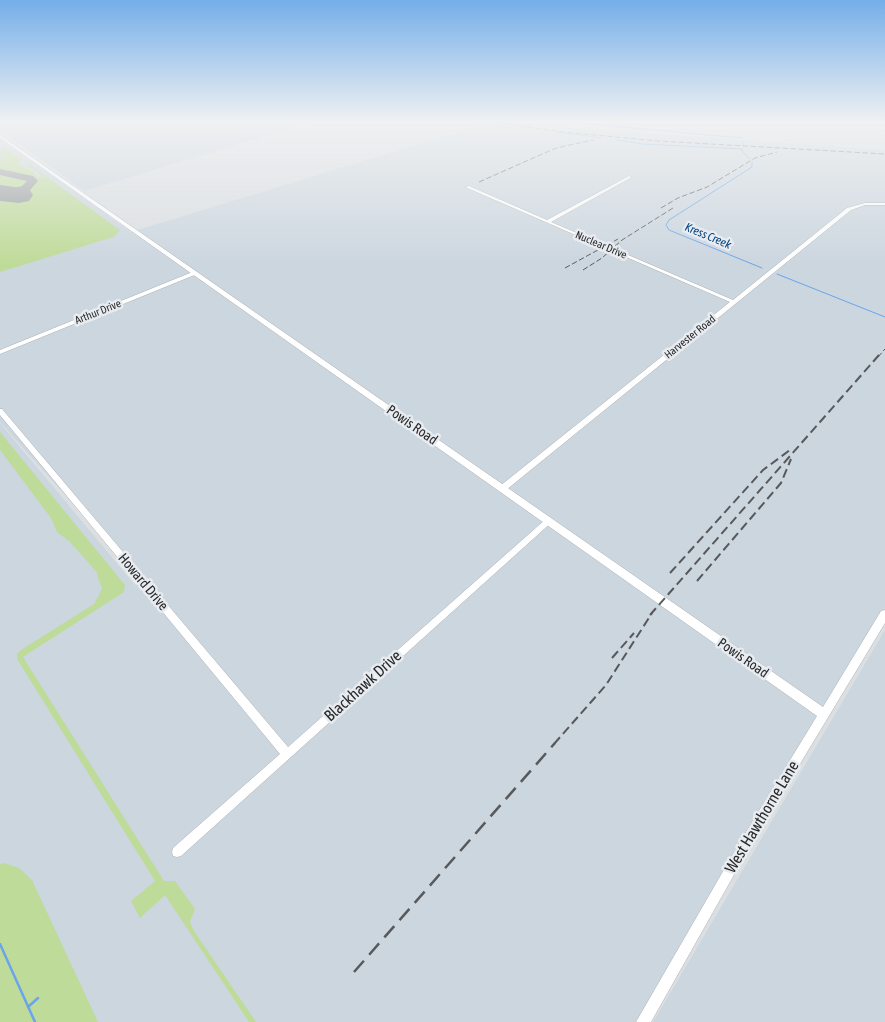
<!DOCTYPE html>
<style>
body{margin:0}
canvas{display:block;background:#dbdfe2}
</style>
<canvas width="885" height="1022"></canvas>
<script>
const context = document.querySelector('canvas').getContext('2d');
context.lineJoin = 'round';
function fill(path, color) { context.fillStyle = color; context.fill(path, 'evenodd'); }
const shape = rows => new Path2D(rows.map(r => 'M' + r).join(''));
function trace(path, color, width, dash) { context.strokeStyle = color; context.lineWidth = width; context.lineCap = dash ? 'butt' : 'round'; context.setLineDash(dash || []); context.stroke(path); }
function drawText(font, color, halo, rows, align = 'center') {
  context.font = font + ' "Asap Condensed",sans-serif'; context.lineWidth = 5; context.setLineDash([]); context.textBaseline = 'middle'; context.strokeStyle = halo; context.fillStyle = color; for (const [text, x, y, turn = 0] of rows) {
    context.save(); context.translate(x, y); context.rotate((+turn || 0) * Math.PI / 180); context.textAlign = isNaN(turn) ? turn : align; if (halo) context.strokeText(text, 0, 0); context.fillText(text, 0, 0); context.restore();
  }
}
fill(shape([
 [12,121,315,121,84,191,0,129,0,124],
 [491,122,885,150,885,616,636,1022,0,1022,0,423,135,585,143,582,0,422,0,139,131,232],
 [885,630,885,1022,653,1022]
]), '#ccd6df');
fill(shape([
 [1,146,3,146,23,160,17,163,33,172,38,178,41,177,38,171,25,166,29,164,120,230,113,237,0,272,0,198,14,199,37,181,32,176,0,170],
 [0,175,24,179,27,183,15,189,0,189],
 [0,432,125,585,124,592,23,657,164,881,175,881,195,909,190,922,194,931,256,1022,249,1022,165,895,140,918,131,901,155,881,17,659,17,654,21,650,94,604,102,589,96,571,69,541,57,532,51,518,0,450],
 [4,863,19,868,32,880,98,1022,0,1022,0,864]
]), '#bfdb99');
trace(shape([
 [558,121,742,138],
 [557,132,602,138],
 [617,140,643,144,743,149],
 [743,143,743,145],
 [741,150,750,159],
 [752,162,752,167,669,220,666,225,669,230,762,268],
 [777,274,885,317]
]), '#6aa4eb', 1);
trace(shape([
 [0,944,35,1022],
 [28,1007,38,998]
]), '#6aa4eb', 2.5);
fill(shape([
 [0,169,33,176,38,181,30,190,0,196,0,192,22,186,27,181,0,175,0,169]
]), '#999c9e');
fill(shape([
 [0,185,29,189,33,195,29,201,19,203,0,201,0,185]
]), '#999c9e');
const minor = shape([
 [629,176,632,177,551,222,733,300,847,208,865,203,885,203,885,205,865,205,851,210,506,490,500,490,499,488,500,486,730,302,465,187,469,186,547,220,629,176],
 [195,271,198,273,197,274,0,354,0,350,195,271],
 [0,409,2,409,288,747,546,519,552,519,553,521,181,856,177,857,173,856,172,852,173,848,280,754,0,415,0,409]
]);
const tertiary = shape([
 [0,135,823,707,881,611,885,610,885,623,748,850,651,1022,636,1022,740,842,817,716,0,138,0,135]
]);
trace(minor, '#adb1b4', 1);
trace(tertiary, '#adb1b4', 1);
fill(minor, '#fff');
fill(tertiary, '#fff');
trace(shape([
 [488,121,563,132,658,141,885,154],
 [479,182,556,148,593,140],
 [661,208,678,198,707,187,755,158,777,152],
 [565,268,618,239],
 [583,270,602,258,622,240,673,208],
 [878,357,885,349]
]), '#57595b', 1, [5.5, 2.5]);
trace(shape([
 [670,573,763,470,790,450],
 [697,581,781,483,791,459],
 [650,615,879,355],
 [612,658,634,633],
 [554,744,606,685,654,610]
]), '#57595b', 2, [9, 4.5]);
trace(shape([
 [354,972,555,743]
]), '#57595b', 2.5, [15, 8]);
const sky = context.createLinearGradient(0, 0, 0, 264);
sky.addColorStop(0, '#75aee9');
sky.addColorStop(0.46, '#eff1f2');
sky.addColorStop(1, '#eff1f200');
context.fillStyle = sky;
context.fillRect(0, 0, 885, 264);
drawText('11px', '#292a2b', '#e8ecf0', [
 ["Nuclear Drive",601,245,23],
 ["Arthur Drive",98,312,-22],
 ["Harvester Road",690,337,-39]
]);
drawText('italic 12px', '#044483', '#e8ecf0', [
 ["Kress Creek",708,236,23]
]);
drawText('14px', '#292a2b', '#e8ecf0', [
 ["Powis Road",412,425,35],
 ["Howard Drive",143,582,50],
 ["Powis Road",743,658,35]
]);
drawText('16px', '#292a2b', '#e8ecf0', [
 ["Blackhawk Drive",363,686,-42],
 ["West Hawthorne Lane",762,817,-59]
]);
</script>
